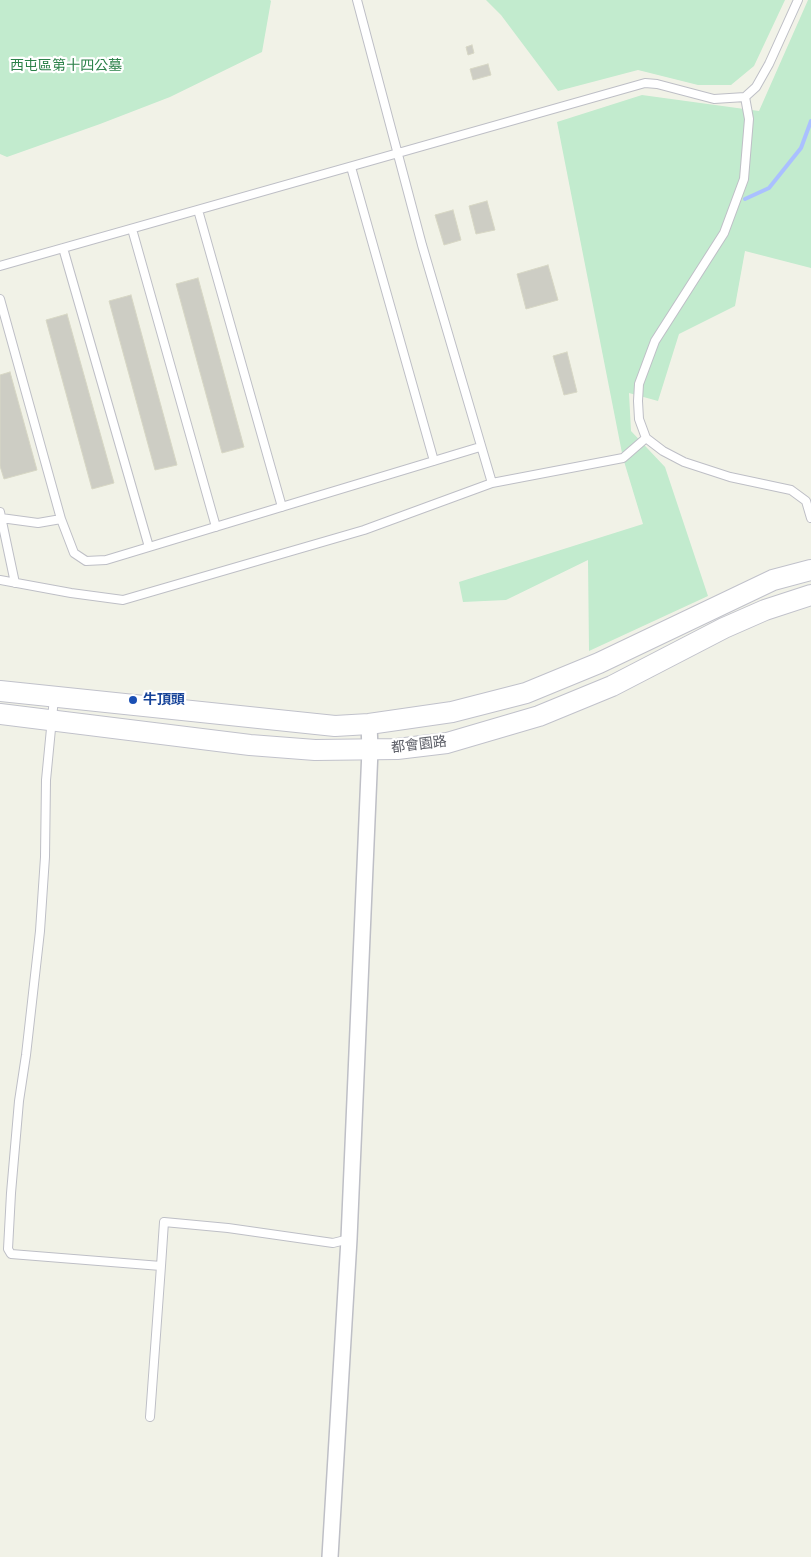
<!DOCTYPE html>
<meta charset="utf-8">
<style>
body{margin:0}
canvas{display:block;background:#f1f2e7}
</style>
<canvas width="811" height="1557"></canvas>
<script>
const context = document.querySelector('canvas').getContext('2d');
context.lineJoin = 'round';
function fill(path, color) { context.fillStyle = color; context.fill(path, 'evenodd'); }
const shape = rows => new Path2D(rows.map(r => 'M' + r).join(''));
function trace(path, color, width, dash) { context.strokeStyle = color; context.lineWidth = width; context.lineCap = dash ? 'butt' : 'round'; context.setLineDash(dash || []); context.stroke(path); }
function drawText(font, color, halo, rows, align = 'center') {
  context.font = font + ' Manrope,"Noto Sans TC",sans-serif'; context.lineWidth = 4.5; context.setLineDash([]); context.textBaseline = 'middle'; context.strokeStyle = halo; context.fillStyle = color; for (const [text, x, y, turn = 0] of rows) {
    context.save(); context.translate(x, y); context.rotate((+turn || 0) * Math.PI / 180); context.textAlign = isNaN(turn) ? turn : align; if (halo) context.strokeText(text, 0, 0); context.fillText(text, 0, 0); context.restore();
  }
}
fill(shape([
 [0,0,270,0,271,1,262,52,170,97,100,124,7,157,0,154],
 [486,0,785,0,754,66,731,85,698,85,638,70,558,91,501,15],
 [808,0,811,0,811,268,745,251,735,306,679,334,658,401,629,393,631,431,665,467,708,596,589,651,588,560,506,600,463,602,459,582,643,524,623,458,557,122,642,95,759,111]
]), '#c2ebce');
trace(shape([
 [745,199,769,188,801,148,811,121]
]), '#aac0ff', 4);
const building = shape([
 [472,45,474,53,468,55,466,47,472,45],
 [488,64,491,75,473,80,470,69,488,64],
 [487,201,495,230,476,234,469,206,487,201],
 [453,210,461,240,444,245,435,215,453,210],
 [548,265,558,300,526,309,517,274,548,265],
 [198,278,244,447,222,453,176,284,198,278],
 [131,295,177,465,155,470,109,301,131,295],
 [67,314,114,483,92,489,46,320,67,314],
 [567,352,577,392,564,395,553,356,567,352],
 [10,372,37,470,4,479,0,466,0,375,10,372]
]);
fill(building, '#cdcdc4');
trace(building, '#d7d7c5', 1);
const lane = shape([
 [357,0,422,245,492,483],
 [745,97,749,119,744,179,724,233,655,341,639,384,638,401,639,419,646,438,663,451,684,462,730,477,791,490,806,501,811,518],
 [351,167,434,461],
 [198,210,282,507],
 [132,229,216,527],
 [63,248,149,547],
 [0,266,645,83,657,84,714,99,745,97,756,87,769,64,798,0],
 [0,299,61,519],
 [0,512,15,583],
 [1,518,38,523,61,519,74,553,86,561,106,560,480,447],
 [0,580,71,593,123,600,364,530,492,483,623,458,646,438],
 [54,698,46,780,45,857,40,931,26,1055,19,1101,11,1193,8,1249,11,1254,161,1266,150,1417],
 [161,1266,164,1222,228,1228,333,1243,349,1239]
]);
const street = shape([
 [330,1557,349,1239,370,750,369,724]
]);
const secondary = shape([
 [0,691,335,726,369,724,452,712,526,693,599,663,773,580,811,570],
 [0,714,250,745,315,750,397,749,447,743,539,716,612,686,724,628,765,610,811,595]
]);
trace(lane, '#bebfc6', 10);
trace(street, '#bebfc6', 18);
trace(secondary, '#c1c2cb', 22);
trace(lane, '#fff', 8);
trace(street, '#fff', 15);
trace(secondary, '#fff', 20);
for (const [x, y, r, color] of [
 [133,700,5,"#1a4fb4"]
]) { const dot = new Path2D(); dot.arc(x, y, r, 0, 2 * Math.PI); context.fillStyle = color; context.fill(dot); trace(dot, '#fff', 2); }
drawText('14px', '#2c8149', '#fff', [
 ["西屯區第十四公墓",66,66]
]);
drawText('bold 14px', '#164399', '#fff', [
 ["牛頂頭",143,700]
], 'left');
drawText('14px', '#5e6069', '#fff', [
 ["都會園路",419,745,-7]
]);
</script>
